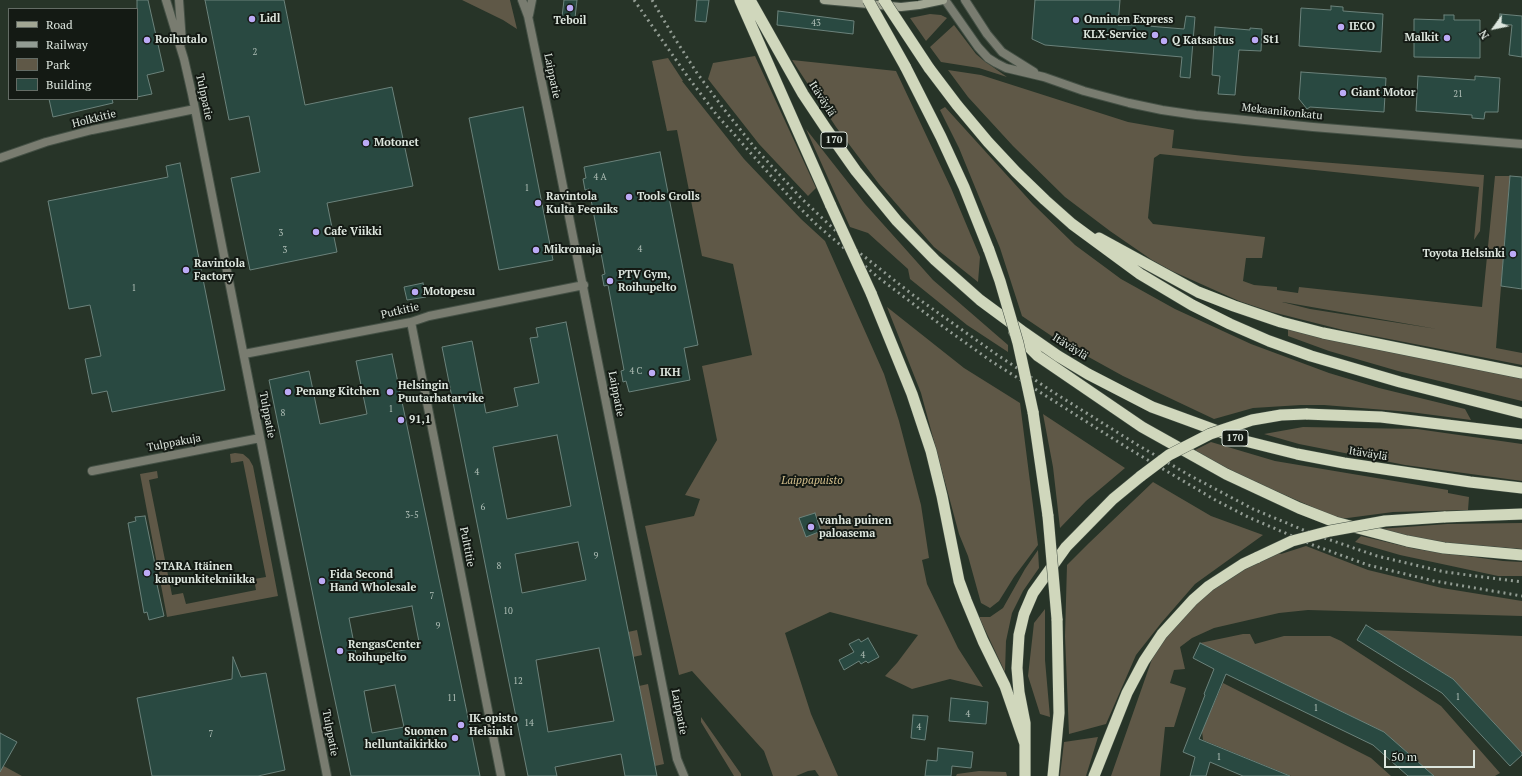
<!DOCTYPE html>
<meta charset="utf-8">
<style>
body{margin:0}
#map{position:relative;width:1522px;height:776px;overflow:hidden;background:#273428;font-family:"PT Serif",serif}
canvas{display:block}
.legend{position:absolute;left:8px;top:8px;width:130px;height:92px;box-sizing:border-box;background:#141a14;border:1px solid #646c65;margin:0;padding:5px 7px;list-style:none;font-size:12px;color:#dde6de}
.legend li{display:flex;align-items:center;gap:8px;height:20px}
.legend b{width:20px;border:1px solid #646c65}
.north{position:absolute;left:1474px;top:8px;width:40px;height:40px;-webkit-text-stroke:3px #141a14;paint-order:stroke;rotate:237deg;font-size:11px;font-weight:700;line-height:16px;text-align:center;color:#dde6de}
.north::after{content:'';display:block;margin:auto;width:14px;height:18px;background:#dde6de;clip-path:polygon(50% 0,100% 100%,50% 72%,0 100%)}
.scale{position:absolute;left:1384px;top:750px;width:91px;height:18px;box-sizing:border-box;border:2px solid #dde6de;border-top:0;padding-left:5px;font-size:12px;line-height:14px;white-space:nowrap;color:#dde6de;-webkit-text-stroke:3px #141a14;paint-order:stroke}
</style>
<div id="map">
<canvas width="1522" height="776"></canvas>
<ul class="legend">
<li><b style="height:5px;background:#a2a794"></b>Road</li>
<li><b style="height:5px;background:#929c93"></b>Railway</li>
<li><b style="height:11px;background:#5f5847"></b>Park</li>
<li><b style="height:11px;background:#294941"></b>Building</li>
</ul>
<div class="north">N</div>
<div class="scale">50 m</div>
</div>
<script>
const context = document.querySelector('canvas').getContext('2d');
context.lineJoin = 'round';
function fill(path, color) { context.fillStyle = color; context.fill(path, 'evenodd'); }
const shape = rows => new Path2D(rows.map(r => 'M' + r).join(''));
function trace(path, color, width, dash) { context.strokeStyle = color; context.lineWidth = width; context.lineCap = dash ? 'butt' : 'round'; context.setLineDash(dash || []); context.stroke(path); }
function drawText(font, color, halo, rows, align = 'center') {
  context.font = font + ' "PT Serif",serif'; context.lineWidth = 4; context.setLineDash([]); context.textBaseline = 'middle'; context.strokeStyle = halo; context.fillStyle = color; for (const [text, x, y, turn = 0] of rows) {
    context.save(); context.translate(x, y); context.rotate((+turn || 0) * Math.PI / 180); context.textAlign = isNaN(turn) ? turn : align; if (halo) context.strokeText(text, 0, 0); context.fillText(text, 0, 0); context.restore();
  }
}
fill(shape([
 [462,0,510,0,517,29,503,20],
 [930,14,941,15,947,18,926,41,910,18],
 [954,25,976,54,983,60,1007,77,979,68,941,62,930,47],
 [755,56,816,188,808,196,759,144,708,79,713,63],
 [668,58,683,81,682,81,744,159,801,219,825,241,884,374,899,421,921,505,929,558,922,560,927,584,958,648,983,687,950,679,912,689,885,676,897,663,918,635,830,612,785,633,811,714,838,776,819,776,815,770,808,771,796,776,773,776,764,751,692,671,679,675,645,526,694,516,700,499,685,495,717,440,702,366,752,355,733,264,702,256,677,130,667,131,652,61],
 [792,60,896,71,951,188,980,257,978,282,934,247,879,184,836,127],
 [948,70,981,75,1128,122,1174,130,1172,148,1244,156,1484,175,1480,231,1474,240,1479,187,1160,154,1154,158,1148,218,1153,224,1265,237,1262,258,1246,258,1243,281,1254,285,1277,287,1277,290,1298,293,1299,287,1482,307,1495,176,1510,176,1496,348,1522,353,1522,365,1343,330,1272,312,1239,301,1172,271,1152,260,1110,231,1065,197,1013,146,968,97],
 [1282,302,1283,302,1437,329,1310,309],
 [945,107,1033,204,1075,245,1121,279,1175,309,1251,344,1329,373,1379,388,1465,409,1471,420,1410,412,1324,405,1301,405,1253,408,1214,419,1123,376,1056,339,1022,316,1000,248,959,148,940,110],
 [806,129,865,204,900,243,933,280,1008,345,1008,352,967,325,910,279,908,269,868,233,850,227],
 [887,307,964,368,1020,403,1038,545,1014,577,999,601,990,608,981,603,968,556,959,534,921,393],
 [1288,329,1522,378,1522,401,1398,371,1329,351,1288,336],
 [1043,414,1125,468,1086,501,1060,528,1053,467],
 [1303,427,1417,429,1522,444,1522,481,1405,465,1299,444,1264,434],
 [1211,442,1275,461,1448,490,1448,493,1469,497,1468,510,1393,512,1340,519,1248,479,1193,451],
 [235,453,243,454,249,459,253,466,278,596,167,617,140,474,157,471,158,478,149,480,172,595,183,593,186,604,256,590,254,579,266,577,243,461,231,463,230,454],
 [1153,482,1211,516,1263,535,1195,584,1162,622,1136,655,1106,724,1069,734,1065,636,1067,565,1089,543],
 [1522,523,1522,549,1435,542,1378,529,1447,524],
 [1361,536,1416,549,1503,561,1522,562,1522,576,1498,576,1400,555,1355,542],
 [1306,546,1368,570,1442,588,1522,601,1522,616,1308,610,1279,613,1214,628,1192,638,1180,647,1185,669,1174,670,1170,683,1186,688,1174,727,1165,727,1160,776,1111,776,1152,659,1164,638,1184,616,1210,590,1230,576,1279,553,1281,554],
 [1038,550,1039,568,1023,591,1012,613,1006,641,1005,672,979,617,990,617,1003,608,1025,569],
 [1045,609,1045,660,1050,717,1040,714,1028,676,1034,623],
 [637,630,642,655,633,657,628,632],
 [1374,630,1522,636,1522,753,1453,679],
 [1243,634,1250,634,1255,644,1284,636,1330,636,1341,641,1441,706,1500,773,1495,776,1434,776,1384,732,1200,643],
 [1223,683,1371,758,1391,776,1291,776,1203,740,1202,731],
 [648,684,664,764,655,766,639,686],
 [701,717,741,774,741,776,734,776,701,722],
 [1098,737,1086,776,1060,776,1064,742],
 [0,764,22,776,0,776],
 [979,771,1006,772,1007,776,956,776,957,774]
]), '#5f5847');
const building = shape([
 [137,0,148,0,164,71,147,75,152,94,137,97,137,0],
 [205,0,284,0,305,105,392,87,413,186,327,203,337,252,250,270,231,178,260,172,249,116,229,120,205,0],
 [564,0,577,0,575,18,562,17,564,0],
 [697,0,709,0,706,22,695,21,697,0],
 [1035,0,1120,0,1118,25,1136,25,1138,19,1148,20,1148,26,1184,29,1186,16,1195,17,1190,78,1180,77,1182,57,1045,45,1032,39,1035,0],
 [1331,6,1343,7,1343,11,1383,14,1381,52,1299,46,1301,8,1331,10,1331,6],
 [778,11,854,21,853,34,777,25,778,11],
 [1500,14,1522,16,1522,57,1509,55,1512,25,1499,24,1500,14],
 [1444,15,1454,15,1454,20,1480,20,1480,58,1414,57,1414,19,1444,20,1444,15],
 [1215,27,1250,30,1250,28,1262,29,1261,51,1239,50,1235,95,1218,94,1220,76,1212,75,1215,27],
 [1301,72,1386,78,1384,112,1310,107,1307,109,1299,99,1301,72],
 [1418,76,1475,80,1475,76,1500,78,1498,112,1485,112,1484,119,1472,118,1472,115,1416,111,1418,76],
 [49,99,112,99,113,103,53,117,49,99],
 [523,107,553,260,499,270,469,118,523,107],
 [660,152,698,345,684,348,690,380,629,392,626,381,623,382,621,371,624,370,608,285,604,286,602,275,605,274,589,189,585,190,583,179,586,178,584,167,660,152],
 [180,163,225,390,112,412,107,391,92,394,85,359,101,356,90,305,69,309,48,201,168,177,166,166,180,163],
 [1510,176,1522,177,1522,289,1501,286,1510,176],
 [423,283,426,297,407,300,404,287,423,283],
 [566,322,637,675,657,776,625,776,621,754,555,767,557,776,528,776,491,594,442,347,472,341,486,413,518,406,514,388,539,383,530,338,538,337,536,328,566,322],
 [557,435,571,506,507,519,493,447,557,435],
 [578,542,586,580,522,593,515,554,578,542],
 [599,648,614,721,548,732,536,660,599,648],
 [392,354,470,727,480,776,351,776,320,630,269,380,309,371,320,424,367,414,356,361,392,354],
 [412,606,420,647,357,659,349,618,412,606],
 [395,685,404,727,372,733,364,691,395,685],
 [815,513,821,531,806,537,799,518,815,513],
 [145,516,158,579,156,580,164,616,149,620,147,612,144,613,128,523,136,521,135,517,145,516],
 [1366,625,1453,679,1522,753,1522,755,1510,766,1442,693,1357,640,1366,625],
 [868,638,879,657,868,663,866,661,861,664,859,661,844,670,839,660,854,652,849,644,859,639,861,642,868,638],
 [1200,643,1384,732,1434,776,1408,776,1373,745,1226,674,1199,739,1290,776,1243,776,1210,762,1206,776,1190,776,1195,757,1183,752,1205,695,1204,694,1214,669,1193,658,1200,643],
 [233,657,241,677,266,673,285,770,258,776,152,776,137,698,232,679,233,657],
 [951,698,988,702,986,724,949,721,951,698],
 [913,715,928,716,925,740,911,738,913,715],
 [0,733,17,742,0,772,0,733],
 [938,748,973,752,971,768,952,766,951,776,925,776,927,760,937,761,938,748]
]);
fill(building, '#294941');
trace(building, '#6b827b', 1);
const minor = shape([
 [166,0,184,59,192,94,327,776],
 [179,0,182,42],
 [522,0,528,16,552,131,677,759,684,776],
 [529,15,532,0],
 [0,158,46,142,92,130,195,109],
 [411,322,501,776],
 [244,354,411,322,429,316,584,285],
 [92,471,260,438]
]);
const tertiary = shape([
 [945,0,978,47,988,58,996,63,1006,68,1044,77,1084,91,1129,103,1162,110,1196,115,1313,127,1522,144],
 [965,0,987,34,1002,52,1034,72]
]);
const secondary = shape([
 [824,0,901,7,919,5,943,0]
]);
const trunk = shape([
 [740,0,831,206],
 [750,0,803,94,827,130,856,171,897,221,935,260,980,300,1022,331,1058,356,1088,374,1152,407,1245,441,1297,454,1344,463,1470,482,1522,488],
 [905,66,941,137,964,187,989,250],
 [929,68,957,105,988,142,1016,172,1045,200,1072,224,1140,274,1192,305,1230,324,1269,341,1311,356,1400,382,1522,413],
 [1099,238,1198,292,1234,306,1281,322,1323,333,1522,373],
 [871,293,912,394,931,451,942,496,959,581,966,600,983,641,1005,686,1025,744],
 [1014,332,1038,356,1142,427,1226,474,1299,508,1335,522,1407,541,1444,548,1522,555],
 [1033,412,1048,516],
 [1306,414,1381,417,1522,434],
 [1444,517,1522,514],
 [1025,776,1025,723,1019,692,1017,668,1019,635,1024,614,1033,593,1066,547,1113,499,1141,476],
 [1053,776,1059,713,1057,619],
 [1094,776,1127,693,1144,661,1162,634,1193,600,1209,586,1243,564,1258,557]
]);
trace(minor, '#445045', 10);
trace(tertiary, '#445045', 10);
trace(secondary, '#445045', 10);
trace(trunk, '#445045', 12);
trace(minor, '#797c70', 8);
trace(tertiary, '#797c70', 8);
trace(secondary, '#a2a794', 8);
trace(trunk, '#d0d7bc', 11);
trace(shape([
 [634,0,688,77,716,114,795,203,817,225,879,278,949,331,991,361,1131,450,1217,501,1248,517,1313,545,1368,565,1434,581,1522,596],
 [652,0,672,34,697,73,723,108,755,148,801,198,856,250,913,295,996,354,1053,392,1136,444,1189,475,1253,509,1313,534,1377,556,1445,572,1522,582]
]), '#929c93', 3, [2, 4]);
const trunkBridge = shape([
 [868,0,905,66],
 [884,0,929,68],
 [831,206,871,293],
 [989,250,1000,281,1018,343,1033,412],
 [1141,476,1169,455,1210,434,1252,420,1281,415,1306,414],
 [1048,516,1057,619],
 [1258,557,1292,541,1330,531,1385,521,1444,517]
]);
trace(trunkBridge, '#445045', 12, []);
trace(trunkBridge, '#d0d7bc', 11);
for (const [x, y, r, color] of [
 [570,8,4,"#bcaaf6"],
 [252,19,4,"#bcaaf6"],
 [1076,20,4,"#bcaaf6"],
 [1341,27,4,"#bcaaf6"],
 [1155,35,4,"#bcaaf6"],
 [1447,38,4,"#bcaaf6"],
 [147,40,4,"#bcaaf6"],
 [1255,40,4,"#bcaaf6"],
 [1164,41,4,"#bcaaf6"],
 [1343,93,4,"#bcaaf6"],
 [366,143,4,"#bcaaf6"],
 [629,197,4,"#bcaaf6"],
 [538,203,4,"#bcaaf6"],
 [316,232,4,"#bcaaf6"],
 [536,250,4,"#bcaaf6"],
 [1513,254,4,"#bcaaf6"],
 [186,270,4,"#bcaaf6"],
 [610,281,4,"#bcaaf6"],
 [415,292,4,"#bcaaf6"],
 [652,373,4,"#bcaaf6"],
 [288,392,4,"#bcaaf6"],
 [390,392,4,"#bcaaf6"],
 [401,420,4,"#bcaaf6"],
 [811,527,4,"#bcaaf6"],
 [147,573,4,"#bcaaf6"],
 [322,581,4,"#bcaaf6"],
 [340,651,4,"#bcaaf6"],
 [461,725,4,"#bcaaf6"],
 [455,738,4,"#bcaaf6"]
]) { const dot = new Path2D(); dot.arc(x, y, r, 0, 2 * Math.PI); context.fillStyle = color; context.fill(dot); trace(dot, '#141a14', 1.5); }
drawText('9px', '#b0bfb7', null, [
 ["43",816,23],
 ["2",255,52],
 ["21",1458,94],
 ["4 A",600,177],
 ["1",527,188],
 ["3",281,233],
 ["4",640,249],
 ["3",285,250],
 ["1",134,288],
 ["4 C",636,371],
 ["1",391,409],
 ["8",283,413],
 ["4",477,472],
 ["6",483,507],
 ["3-5",412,515],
 ["9",596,556],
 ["8",499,566],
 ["7",432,596],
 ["10",508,611],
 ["9",438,626],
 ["4",863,655],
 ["12",518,681],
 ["1",1458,697],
 ["11",452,698],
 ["1",1316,708],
 ["4",968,714],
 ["14",529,723],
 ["4",919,727],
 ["7",211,734],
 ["1",1219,757]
]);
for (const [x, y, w] of [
 [834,140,26],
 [1235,438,26]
]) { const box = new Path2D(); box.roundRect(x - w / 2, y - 8, w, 16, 3); context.fillStyle = '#141a14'; context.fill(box); trace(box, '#dde6de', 1); }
drawText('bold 10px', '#dde6de', null, [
 ["170",834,140],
 ["170",1235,438]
]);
drawText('bold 11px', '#dde6de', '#141a14', [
 ["Lidl",260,19],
 ["Onninen Express",1084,20],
 ["Teboil",570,21,"center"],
 ["IECO",1349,27],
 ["KLX-Service",1147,35,"right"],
 ["Malkit",1439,38,"right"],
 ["Roihutalo",155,40],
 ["St1",1263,40],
 ["Q Katsastus",1172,41],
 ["Giant Motor",1351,93],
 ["Motonet",374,143],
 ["Ravintola",546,197],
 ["Kulta Feeniks",546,210],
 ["Tools Grolls",637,197],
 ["Cafe Viikki",324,232],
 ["Mikromaja",544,250],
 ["Toyota Helsinki",1505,254,"right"],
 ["Ravintola",194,264],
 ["Factory",194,277],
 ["PTV Gym,",618,275],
 ["Roihupelto",618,288],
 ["Motopesu",423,292],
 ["IKH",660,373],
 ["Helsingin",398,386],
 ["Puutarhatarvike",398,399],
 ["Penang Kitchen",296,392],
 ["91,1",409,420],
 ["vanha puinen",819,521],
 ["paloasema",819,534],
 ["STARA Itäinen",155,567],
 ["kaupunkitekniikka",155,580],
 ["Fida Second",330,575],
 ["Hand Wholesale",330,588],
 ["RengasCenter",348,645],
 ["Roihupelto",348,658],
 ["IK-opisto",469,719],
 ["Helsinki",469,732],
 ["Suomen",447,732,"right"],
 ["helluntaikirkko",447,745,"right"]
], 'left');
drawText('11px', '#dde6de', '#141a14', [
 ["Laippatie",552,76,78],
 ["Tulppatie",204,97,78],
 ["Itäväylä",822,99,57],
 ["Mekaanikonkatu",1282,112,6],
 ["Holkkitie",94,119,-14],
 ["Putkitie",400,311,-13],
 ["Itäväylä",1070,347,32],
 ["Laippatie",616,394,79],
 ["Tulppatie",267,415,79],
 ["Tulppakuja",174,443,-11],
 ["Itäväylä",1368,454,9],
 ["Pulttitie",467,547,79],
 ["Laippatie",679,712,79],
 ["Tulppatie",330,733,79]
]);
drawText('italic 11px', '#d6c18e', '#141a14', [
 ["Laippapuisto",812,481]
]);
</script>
